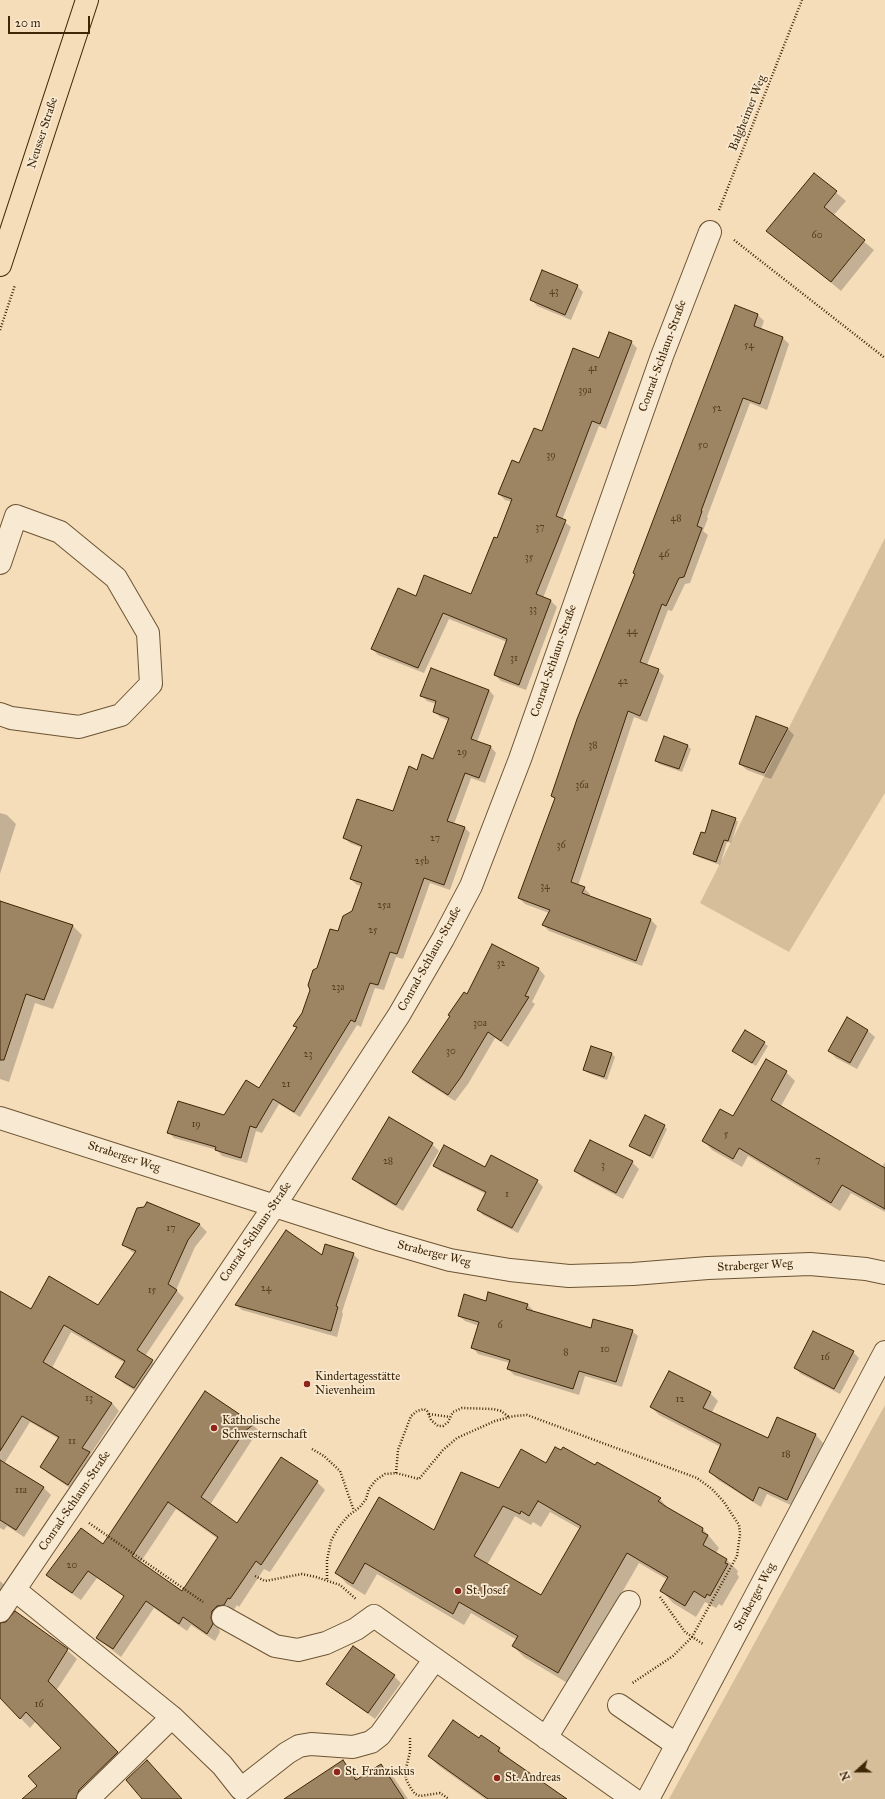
<!DOCTYPE html>
<meta charset="utf-8">
<style>
body{margin:0}
#map{position:relative;width:885px;height:1799px;overflow:hidden;background:#f5ddba;font-family:"IM FELL Great Primer",serif}
canvas{display:block}
.north{position:absolute;left:837px;top:1751px;width:40px;height:40px;-webkit-text-stroke:3px #f8e9d2;paint-order:stroke;rotate:249deg;font-size:11px;font-weight:700;line-height:16px;text-align:center;color:#3e2606}
.north::after{content:'';display:block;margin:auto;width:14px;height:18px;background:#3e2606;clip-path:polygon(50% 0,100% 100%,50% 72%,0 100%)}
.scale{position:absolute;left:8px;top:16px;width:82px;height:18px;box-sizing:border-box;border:2px solid #3e2606;border-top:0;padding-left:5px;font-size:12px;line-height:14px;white-space:nowrap;color:#3e2606;-webkit-text-stroke:3px #f8e9d2;paint-order:stroke}
</style>
<div id="map">
<canvas width="885" height="1799"></canvas>
<div class="north">N</div>
<div class="scale">20 m</div>
</div>
<script>
const context = document.querySelector('canvas').getContext('2d');
context.lineJoin = 'round';
function fill(path, color) { context.fillStyle = color; context.fill(path, 'evenodd'); }
const shape = rows => new Path2D(rows.map(r => 'M' + r).join(''));
function trace(path, color, width, dash) { context.strokeStyle = color; context.lineWidth = width; context.lineCap = dash ? 'butt' : 'round'; context.setLineDash(dash || []); context.stroke(path); }
function drawText(font, color, halo, rows, align = 'center') {
  context.font = font + ' "IM FELL Great Primer",serif'; context.lineWidth = 3.5; context.setLineDash([]); context.textBaseline = 'middle'; context.strokeStyle = halo; context.fillStyle = color; for (const [text, x, y, turn = 0] of rows) {
    context.save(); context.translate(x, y); context.rotate((+turn || 0) * Math.PI / 180); context.textAlign = isNaN(turn) ? turn : align; if (halo) context.strokeText(text, 0, 0); context.fillText(text, 0, 0); context.restore();
  }
}
fill(shape([
 [885,538,885,793,789,952,700,903],
 [885,1405,885,1799,669,1799]
]), '#d6be9b');
fill(shape([
 [814,174,846,201,833,216,874,250,841,291,768,230],
 [577,286,583,292,571,320,537,306,531,299],
 [758,315,764,321,761,329,783,338,789,344,767,410,750,403,707,517,708,518,703,531,708,535,690,583,685,584,672,611,668,610,647,665,658,670,664,676,647,722,634,717,578,886,584,888,590,894,589,897,651,920,657,926,642,966,549,931,543,925,549,913,525,904,519,898,556,800,552,796],
 [631,342,637,348,606,429,599,426,562,520,571,527,543,598,551,601,557,607,526,690,501,681,495,675,507,642,449,619,424,673,378,655,372,649,417,597,472,595,497,539,512,502,505,500,499,494,542,432,599,359],
 [489,690,494,696,477,742,491,747,496,753,485,783,471,778,454,824,464,827,470,833,450,890,430,883,403,959,396,957,384,990,375,988,361,1027,357,1025,300,1117,279,1104,262,1133,256,1131,247,1163,222,1156,217,1150,174,1138,169,1132,224,1116,259,1090,297,1028,295,1025,302,1013,317,969,353,912,362,886,357,885,351,879,362,848,350,843,344,837,393,812,418,771,434,760,449,721,440,717,434,711,436,704,427,701,421,695],
 [787,728,794,735,771,779,747,770,740,764],
 [664,738,688,746,691,749,682,772,659,764,656,760],
 [0,813,7,815,16,824,0,874],
 [735,819,738,822,731,843,727,842,720,865,698,857,694,854,705,834],
 [0,902,73,926,82,935,53,1009,35,1003,9,1082,0,1079],
 [493,945,539,969,545,976,532,1002,535,1004,508,1047,495,1038,468,1084,455,1101,420,1079,413,1072,467,995],
 [848,1019,868,1031,875,1037,857,1069,836,1058,829,1051],
 [746,1031,768,1046,756,1066,737,1054],
 [612,1054,615,1057,607,1080,588,1073,584,1070],
 [766,1061,786,1072,795,1081,781,1106,882,1167,885,1162,885,1212,851,1193,840,1211,748,1156,742,1167,712,1150,704,1141,733,1118],
 [664,1126,667,1129,653,1159,630,1145],
 [432,1144,439,1151,403,1211,360,1185,354,1179],
 [632,1162,639,1169,623,1199,582,1177,575,1171],
 [434,1165,486,1168,537,1181,543,1187,518,1233,483,1215,478,1209,486,1194,440,1171],
 [199,1224,207,1232,195,1247,176,1290,184,1298,145,1356,160,1368,142,1395,124,1384,116,1376,125,1363,71,1332,52,1368,112,1403,119,1411,90,1455,97,1461,76,1492,49,1474,42,1467,59,1439,30,1422,4,1464,44,1488,51,1495,24,1537,7,1526,4,1530,0,1528,0,1293,31,1310,98,1306,135,1254,123,1245],
 [353,1254,359,1260,342,1312,343,1314,337,1337,242,1310,236,1305,323,1256],
 [486,1302,527,1304,533,1310,533,1312,592,1329,632,1331,638,1336,622,1387,585,1376,579,1395,514,1375,508,1369,510,1363,478,1354,473,1348,479,1326,465,1321,459,1316],
 [813,1333,853,1352,859,1358,840,1394,801,1374,795,1368],
 [205,1392,253,1425,261,1433,252,1440,210,1505,237,1524,317,1482,325,1490,270,1572,264,1569,239,1607,237,1605,232,1613,218,1626,220,1632,215,1641,191,1625,187,1631,154,1608,121,1657,97,1638,125,1597,97,1578,81,1600,56,1583,48,1575,103,1545],
 [176,1509,218,1539,183,1592,140,1563],
 [710,1393,718,1401,711,1414,768,1439,778,1418,816,1435,823,1443,795,1507,767,1494,761,1507,718,1480,710,1472,721,1447,659,1415,651,1407],
 [546,1464,596,1467,660,1499,671,1511,703,1529,719,1548,716,1553,727,1560,738,1571,737,1574,739,1577,722,1606,719,1604,716,1608,705,1602,696,1617,673,1603,662,1591,668,1580,639,1563,569,1684,524,1657,513,1646,517,1640,471,1613,464,1625,377,1574,365,1595,347,1584,336,1572,434,1531,499,1489],
 [550,1512,580,1529,541,1597,487,1565,515,1516,531,1525,533,1522,541,1527],
 [0,1581,10,1590,0,1606],
 [67,1650,77,1659,56,1691,127,1762,89,1799,23,1799,38,1786,62,1748,36,1721,30,1728,0,1697,0,1651],
 [394,1676,401,1683,375,1719,327,1684],
 [479,1739,499,1749,509,1760,565,1799,485,1799,439,1766,429,1756],
 [343,1761,359,1780,381,1765,394,1778,408,1799,285,1799]
]), '#0003');
const building = shape([
 [814,173,837,191,824,207,865,240,831,282,766,231,814,173],
 [542,270,578,285,565,315,530,300,542,270],
 [735,305,758,314,754,326,783,337,760,404,743,398,701,511,702,511,697,526,702,528,684,577,679,578,666,606,662,604,640,662,659,669,640,716,628,711,571,882,585,887,582,893,651,919,636,961,542,925,550,910,518,898,555,798,551,796,577,719,635,574,633,573,735,305],
 [609,332,632,341,600,424,592,421,556,516,566,520,536,594,551,600,519,685,494,675,507,639,443,613,418,668,371,649,398,588,416,596,424,575,471,594,494,537,497,538,512,499,498,494,512,460,519,463,534,428,542,431,573,348,599,358,609,332],
 [431,668,489,690,471,739,491,746,479,778,465,773,447,821,465,827,444,885,424,878,397,954,390,952,378,985,370,983,355,1022,351,1020,294,1112,273,1099,256,1128,250,1126,241,1158,215,1150,216,1147,167,1133,178,1101,224,1115,246,1080,259,1088,297,1027,293,1026,302,1013,310,990,308,985,313,970,317,968,330,929,338,931,343,916,352,911,362,883,350,879,362,846,343,838,357,799,393,811,409,766,417,770,422,754,433,759,449,718,433,712,436,701,420,696,431,668],
 [756,716,788,728,764,773,739,764,756,716],
 [664,736,688,745,679,769,655,761,664,736],
 [712,810,736,818,728,841,724,840,716,862,693,854,701,832,705,833,712,810],
 [0,901,73,925,44,1000,26,994,4,1060,0,1060,0,901],
 [492,944,539,968,525,996,529,997,501,1041,488,1032,461,1077,448,1095,412,1072,450,1016,448,1015,464,992,467,994,492,944],
 [847,1017,868,1030,850,1063,828,1051,847,1017],
 [745,1030,765,1042,752,1063,732,1051,745,1030],
 [591,1046,612,1053,604,1077,583,1070,591,1046],
 [766,1059,787,1071,771,1100,885,1168,885,1209,842,1185,831,1203,739,1148,733,1159,702,1141,720,1109,733,1116,766,1059],
 [645,1115,665,1125,650,1156,629,1146,645,1115],
 [389,1117,433,1143,396,1205,352,1179,389,1117],
 [590,1140,633,1161,616,1193,574,1171,590,1140],
 [444,1145,485,1167,491,1155,538,1180,512,1228,477,1210,486,1192,433,1166,444,1145],
 [147,1202,200,1224,188,1240,168,1284,177,1290,137,1350,153,1360,134,1388,115,1377,125,1361,64,1325,43,1362,112,1403,82,1448,90,1452,68,1485,40,1467,59,1437,22,1416,0,1451,0,1291,31,1309,49,1276,98,1305,136,1251,122,1245,137,1208,144,1207,147,1202],
 [286,1230,322,1255,325,1244,354,1253,336,1306,338,1307,331,1331,235,1305,286,1230],
 [488,1292,528,1304,526,1309,591,1328,593,1319,633,1330,616,1382,579,1371,573,1389,507,1369,510,1360,471,1348,479,1322,458,1316,464,1294,486,1301,488,1292],
 [813,1331,854,1351,834,1389,794,1368,813,1331],
 [669,1371,711,1392,703,1408,768,1438,777,1417,816,1434,787,1500,759,1487,753,1501,709,1472,721,1444,650,1407,669,1371],
 [205,1391,254,1424,244,1432,201,1497,237,1523,281,1457,318,1481,261,1565,256,1561,230,1599,228,1598,224,1605,217,1606,212,1611,211,1618,213,1624,207,1634,183,1617,179,1624,146,1601,113,1649,96,1638,124,1596,88,1571,72,1593,46,1575,81,1528,103,1544,205,1391],
 [168,1502,218,1537,182,1591,132,1556,168,1502],
 [555,1447,561,1450,563,1447,595,1465,597,1462,661,1498,658,1501,665,1506,703,1528,702,1532,708,1535,703,1545,727,1559,725,1563,728,1564,710,1596,707,1594,705,1598,694,1591,685,1606,660,1591,668,1577,627,1553,558,1673,512,1646,518,1636,459,1602,453,1614,365,1563,353,1584,335,1573,379,1497,434,1530,461,1472,499,1488,521,1449,546,1463,555,1447],
 [538,1501,581,1526,541,1595,474,1556,503,1506,520,1514,521,1511,529,1516,538,1501],
 [0,1460,44,1487,16,1530,0,1520,0,1460],
 [15,1611,68,1649,48,1681,118,1752,79,1790,76,1799,22,1799,37,1786,28,1776,61,1748,26,1712,20,1719,0,1698,0,1623,6,1622,15,1611],
 [353,1646,395,1675,368,1713,326,1684,353,1646],
 [453,1720,479,1738,481,1735,500,1748,498,1751,567,1799,488,1799,428,1756,453,1720],
 [147,1760,182,1799,142,1799,126,1780,147,1760],
 [343,1760,356,1780,381,1764,404,1799,284,1799,343,1760]
]);
fill(building, '#9d8564');
trace(building, '#3e2606', 1);
const minor = shape([
 [0,563,16,516,60,532,116,578,148,633,151,684,121,715,79,727,11,718,0,714],
 [0,1118,381,1240,450,1260,510,1270,569,1276,633,1274,708,1268,810,1264,866,1269,885,1273],
 [15,1590,172,1717,222,1765,241,1789,287,1753,299,1746,311,1744,353,1747,371,1742,380,1735,435,1659],
 [0,1611,275,1205,399,1015,443,939,471,886,520,759,662,356,710,232],
 [223,1617,275,1646,298,1650,326,1643,356,1629,374,1616,633,1799],
 [619,1705,677,1745],
 [546,1738,629,1602],
 [88,1799,172,1717],
 [648,1799,885,1352]
]);
const major = shape([
 [0,265,87,0]
]);
trace(minor, '#6c5433', 24);
trace(major, '#3e2606', 24);
trace(shape([
 [719,210,802,0],
 [734,240,885,358],
 [0,330,15,285],
 [429,1414,450,1417],
 [312,1449,324,1456,340,1471,354,1511],
 [396,1473,398,1450,411,1416,417,1411,424,1409,427,1411,431,1420,438,1426,443,1426,448,1422,453,1412,462,1408,493,1409,501,1411,509,1417],
 [89,1523,203,1602],
 [255,1576,265,1581,302,1574,316,1577,340,1585,356,1599],
 [327,1579,327,1560,331,1541,338,1528,348,1516,360,1507,366,1499,369,1489,376,1480,385,1474,396,1473,419,1479,443,1450,457,1438,495,1421,514,1416,527,1415,697,1478,712,1489,724,1502,739,1525,740,1534,737,1556,692,1637,673,1656,631,1684],
 [660,1597,685,1632,703,1644],
 [410,1738,410,1752,405,1772,406,1779,410,1787,415,1794,420,1796,440,1793,449,1799]
]), '#3e2606', 2.5, [1, 2]);
trace(minor, '#f8e9d2', 22);
trace(major, '#f5ddba', 22);
for (const [x, y, r, color] of [
 [307,1384,4,"#8f2418"],
 [214,1428,4,"#8f2418"],
 [458,1591,4,"#8f2418"],
 [337,1772,4,"#8f2418"],
 [497,1778,4,"#8f2418"]
]) { const dot = new Path2D(); dot.arc(x, y, r, 0, 2 * Math.PI); context.fillStyle = color; context.fill(dot); trace(dot, '#f8e9d2', 1.5); }
drawText('10px', '#563e1e', null, [
 ["60",817,236],
 ["43",554,292],
 ["54",749,346],
 ["41",593,369],
 ["39a",585,391],
 ["52",717,409],
 ["50",703,446],
 ["39",551,456],
 ["48",676,519],
 ["37",540,528],
 ["46",664,555],
 ["35",529,558],
 ["33",533,610],
 ["44",632,632],
 ["31",514,659],
 ["42",623,682],
 ["38",593,746],
 ["29",462,753],
 ["36a",582,786],
 ["27",435,839],
 ["36",561,846],
 ["25b",422,862],
 ["34",545,887],
 ["25a",384,906],
 ["25",373,931],
 ["32",501,964],
 ["23a",338,988],
 ["30a",480,1024],
 ["30",451,1052],
 ["23",308,1055],
 ["21",286,1085],
 ["19",196,1125],
 ["5",726,1135],
 ["7",818,1161],
 ["28",388,1162],
 ["3",603,1166],
 ["1",507,1195],
 ["17",171,1229],
 ["24",266,1289],
 ["15",152,1291],
 ["6",500,1326],
 ["10",605,1350],
 ["8",566,1353],
 ["16",825,1358],
 ["13",89,1399],
 ["12",680,1400],
 ["11",72,1442],
 ["18",786,1455],
 ["11a",21,1491],
 ["20",72,1566],
 ["16",39,1705]
]);
drawText('12px', '#3e2606', '#f8e9d2', [
 ["Balgheimer Weg",748,113,-68],
 ["Neusser Straße",43,133,-72],
 ["Conrad-Schlaun-Straße",663,356,-70],
 ["Conrad-Schlaun-Straße",554,661,-71],
 ["Conrad-Schlaun-Straße",430,959,-61],
 ["Straberger Weg",124,1157,18],
 ["Conrad-Schlaun-Straße",256,1232,-56],
 ["Straberger Weg",434,1254,14],
 ["Straberger Weg",755,1266,-3],
 ["Conrad-Schlaun-Straße",75,1501,-56],
 ["Straberger Weg",755,1597,-62]
]);
drawText('12px', '#3e2606', '#f8e9d2', [
 ["Kindertagesstätte",315,1377],
 ["Nievenheim",315,1391],
 ["Katholische",222,1421],
 ["Schwesternschaft",222,1435],
 ["St. Josef",466,1591],
 ["St. Franziskus",345,1772],
 ["St. Andreas",505,1778]
], 'left');
</script>
